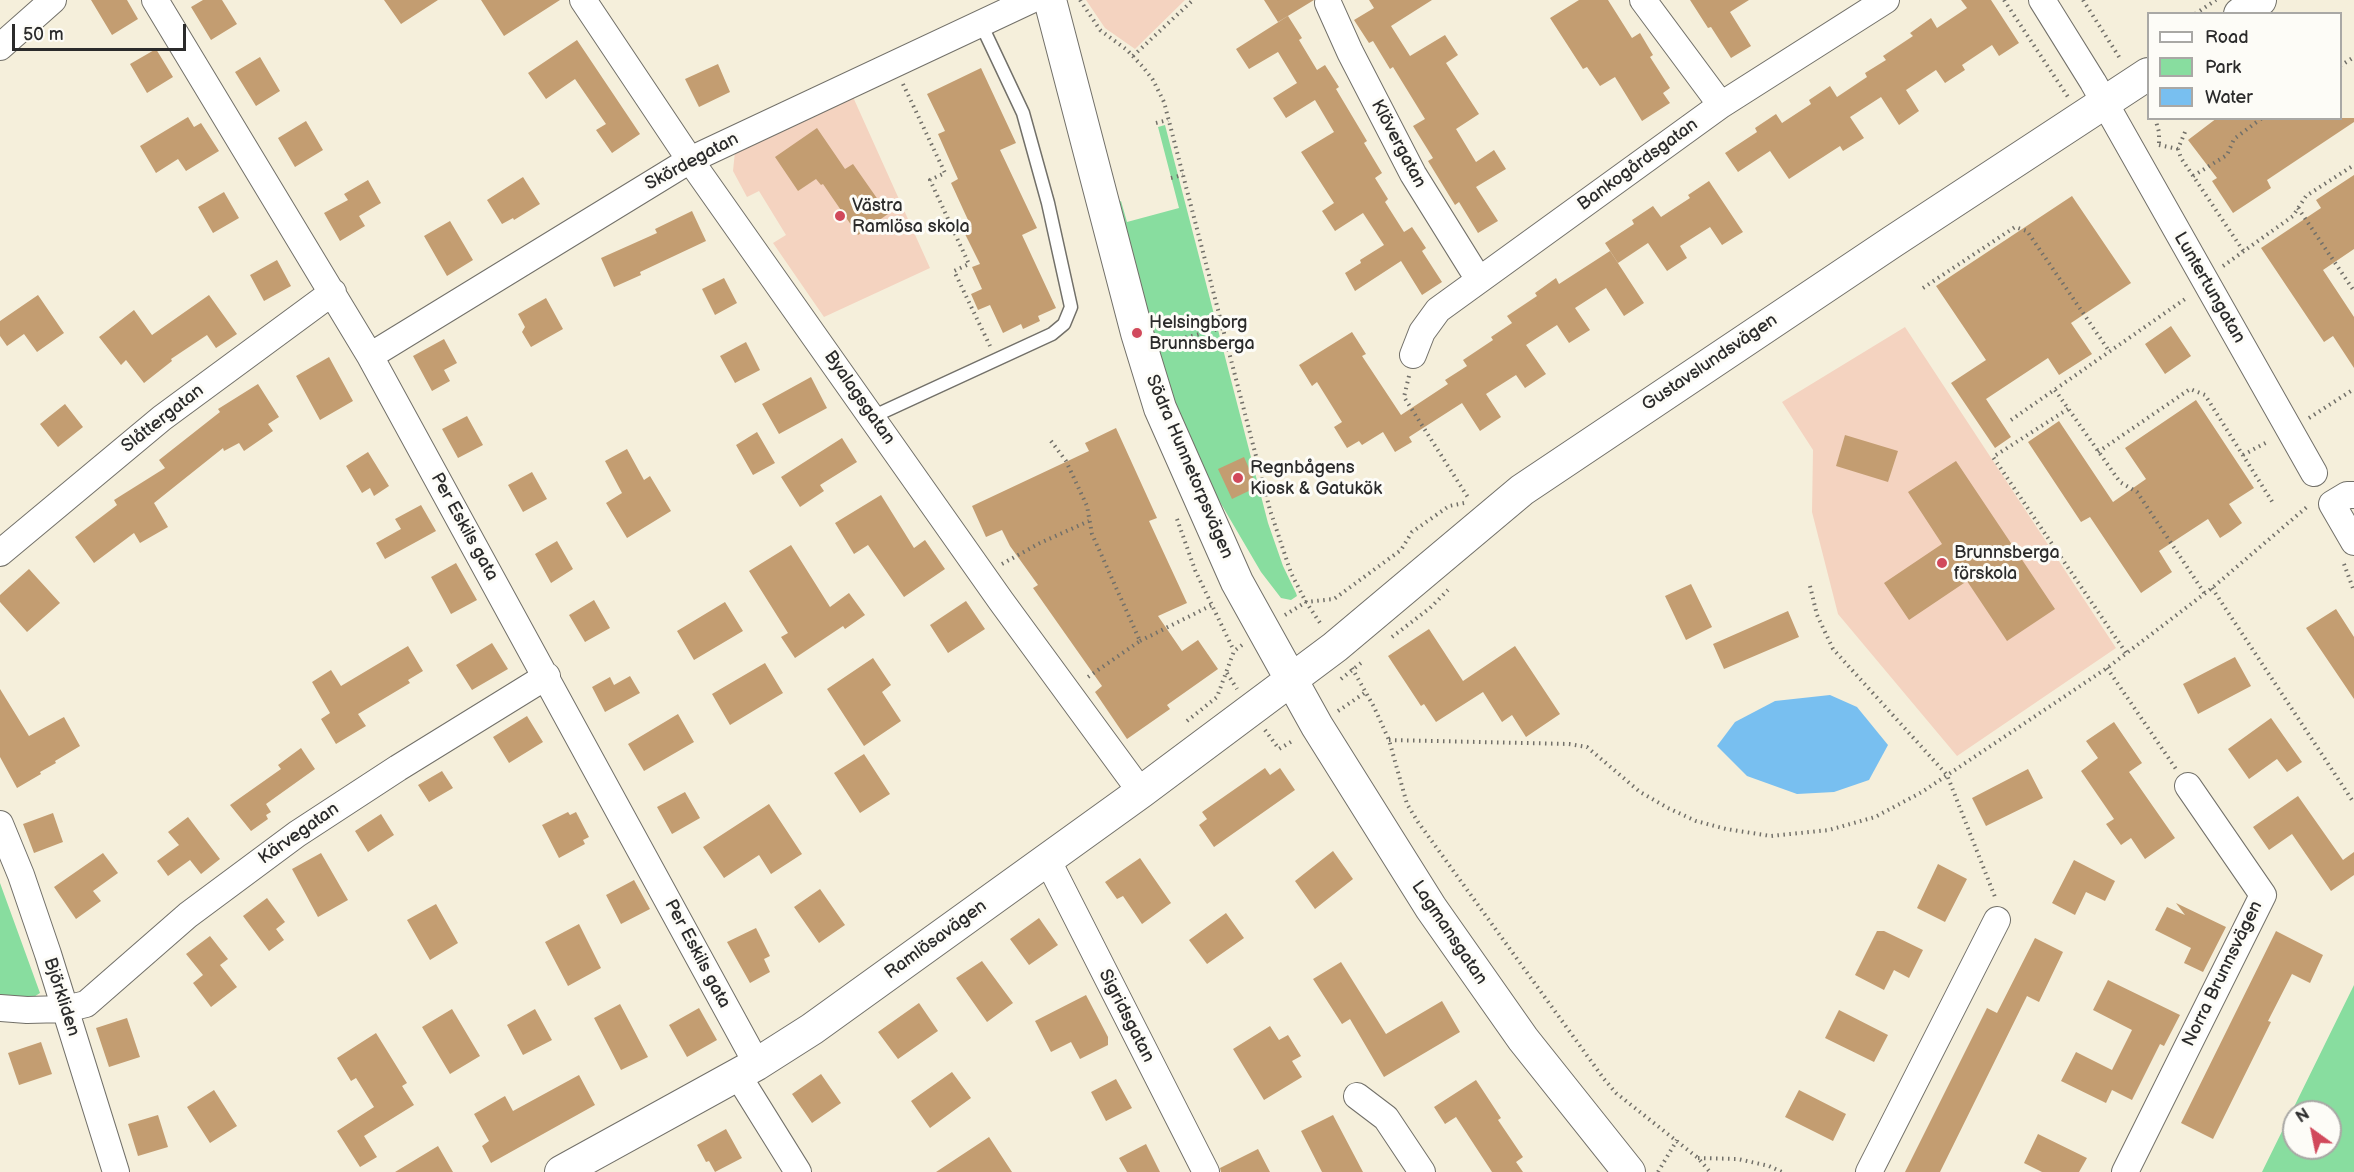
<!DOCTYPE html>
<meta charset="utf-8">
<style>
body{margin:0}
#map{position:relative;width:2354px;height:1172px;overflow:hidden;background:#f5efdb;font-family:"Balsamiq Sans",sans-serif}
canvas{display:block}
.legend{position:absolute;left:2147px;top:12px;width:195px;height:108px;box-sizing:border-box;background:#fdfcf7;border:2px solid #a9a8a5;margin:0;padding:8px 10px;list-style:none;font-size:18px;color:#2b2b2b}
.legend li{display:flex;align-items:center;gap:12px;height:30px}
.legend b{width:30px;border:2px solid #a9a8a5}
.north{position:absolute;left:2282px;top:1100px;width:60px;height:60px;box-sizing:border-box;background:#fdfcf7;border:2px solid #a9a8a5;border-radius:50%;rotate:327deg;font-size:16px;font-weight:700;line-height:24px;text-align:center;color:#2b2b2b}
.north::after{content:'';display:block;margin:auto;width:21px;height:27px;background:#d1495b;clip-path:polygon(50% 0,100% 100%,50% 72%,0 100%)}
.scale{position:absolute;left:12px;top:24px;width:174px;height:27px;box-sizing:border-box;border:3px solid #2b2b2b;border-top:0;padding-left:8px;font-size:18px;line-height:21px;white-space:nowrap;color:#2b2b2b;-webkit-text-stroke:4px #fdfcf7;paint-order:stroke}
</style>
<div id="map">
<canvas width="2354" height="1172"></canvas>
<ul class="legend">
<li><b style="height:8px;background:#fff"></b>Road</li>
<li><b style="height:16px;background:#88dd9f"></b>Park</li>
<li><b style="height:16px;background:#78bff0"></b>Water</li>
</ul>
<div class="north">N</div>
<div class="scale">50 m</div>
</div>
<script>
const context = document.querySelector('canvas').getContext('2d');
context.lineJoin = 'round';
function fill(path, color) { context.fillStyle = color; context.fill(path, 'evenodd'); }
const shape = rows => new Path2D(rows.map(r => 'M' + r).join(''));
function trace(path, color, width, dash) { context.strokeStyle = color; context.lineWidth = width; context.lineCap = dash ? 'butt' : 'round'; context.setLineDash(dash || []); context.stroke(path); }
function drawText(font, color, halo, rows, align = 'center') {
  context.font = font + ' "Balsamiq Sans",sans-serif'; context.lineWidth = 6; context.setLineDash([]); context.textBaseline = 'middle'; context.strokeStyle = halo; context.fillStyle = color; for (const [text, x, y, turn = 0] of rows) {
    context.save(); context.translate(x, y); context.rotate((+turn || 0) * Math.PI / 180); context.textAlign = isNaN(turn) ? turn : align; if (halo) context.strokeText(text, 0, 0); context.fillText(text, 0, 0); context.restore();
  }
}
fill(shape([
 [1086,0,1185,0,1135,49,1105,28],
 [853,97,930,268,824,317,773,243,786,235,759,191,747,197,733,171,735,151],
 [1905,327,2116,648,1957,756,1838,614,1812,512,1813,450,1782,402]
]), '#f4d3c0');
fill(shape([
 [1165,125,1268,523,1283,566,1296,593,1297,596,1291,600,1281,598,1261,572,1203,473,1168,391,1117,203,1121,201,1127,222,1179,208,1158,127],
 [0,883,40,993,26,1002,0,1000],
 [2354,985,2354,1172,2262,1172],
 [2294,1112,2330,1112,2330,1148,2294,1148]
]), '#88dd9f');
fill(shape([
 [1830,695,1857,707,1888,745,1869,780,1834,792,1797,794,1747,776,1717,746,1735,722,1775,701]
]), '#78bff0');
fill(shape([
 [91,0,127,0,138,19,112,35],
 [203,0,222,0,237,24,211,40,191,7],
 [384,0,438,0,401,24],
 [481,0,560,0,504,36],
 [1264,0,1314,0,1278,22],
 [1369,0,1432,0,1391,26,1410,56,1445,35,1458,55,1446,63,1479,114,1456,129,1476,162,1494,150,1506,169,1476,187,1498,221,1478,233,1459,202,1455,205,1428,161,1433,158,1413,126,1425,119,1393,67,1390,69,1373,41,1369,43,1354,20,1374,8],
 [1579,0,1608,0,1632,38,1640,33,1653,55,1650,57,1670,88,1663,93,1670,103,1642,121,1615,77,1600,86,1587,67,1583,69,1550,18],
 [1690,0,1749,0,1730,12,1751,46,1731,58,1711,27,1708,28],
 [1961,0,1991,0,2019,43,1999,56,1992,45,1962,65,1965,70,1945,83,1936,70,1906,90,1919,111,1899,125,1881,97,1850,117,1864,138,1843,151,1840,146,1789,179,1770,151,1738,172,1725,153,1757,132,1755,128,1776,114,1782,123,1811,104,1809,100,1830,86,1837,97,1867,77,1865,73,1886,60,1883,56,1913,36,1910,33,1931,18,1937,28,1967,8],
 [1288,16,1302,38,1299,40,1317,70,1325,65,1339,87,1336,89,1367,141,1364,143,1382,173,1375,178,1388,199,1385,202,1404,232,1412,227,1426,248,1422,251,1442,282,1422,295,1401,261,1355,291,1345,273,1361,263,1360,260,1384,245,1363,213,1335,231,1322,211,1334,203,1301,152,1334,132,1315,100,1286,118,1273,98,1297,83,1278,52,1249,69,1236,49],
 [577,40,640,134,612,153,596,130,606,124,575,79,546,99,528,73],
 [156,49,173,77,147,93,130,64],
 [260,57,280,91,256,106,235,72],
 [718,64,730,92,699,107,685,79],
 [981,68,1016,143,1000,150,1037,228,1022,235,1056,308,1038,316,1040,321,1023,329,1021,324,1003,333,990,305,978,310,971,294,982,289,972,267,980,264,960,224,968,220,951,183,958,179,938,134,945,131,927,94],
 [188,117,194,127,201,123,219,151,186,171,178,159,156,173,140,146],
 [2217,118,2354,118,2354,122,2267,180,2271,188,2233,213,2212,181,2217,178,2188,140],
 [306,121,323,150,295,167,278,138],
 [817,128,845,169,853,164,888,214,858,235,823,184,821,185,816,179,798,191,775,157],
 [2354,175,2354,249,2323,270,2354,317,2354,368,2333,336,2324,342,2261,248,2321,208,2316,200],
 [523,177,540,204,514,220,513,218,502,224,487,200],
 [368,180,381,203,359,216,365,226,340,241,324,213,348,200,344,194],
 [1709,181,1743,232,1722,245,1710,227,1680,246,1687,258,1667,271,1648,243,1618,263,1605,243,1634,224,1632,220,1653,206,1661,217,1690,198,1688,195],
 [224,192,239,218,213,233,198,207],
 [2072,196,2131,283,2071,323,2092,354,2059,375,2048,358,1986,399,2011,437,1995,448,1951,383,1986,360,1936,286],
 [692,211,706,241,640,272,641,275,614,287,601,258,657,233,655,229],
 [450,221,473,260,447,276,424,236],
 [1610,251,1644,303,1624,316,1606,288,1575,308,1590,330,1569,343,1557,325,1526,345,1546,374,1525,388,1516,375,1486,394,1501,417,1480,431,1462,403,1409,437,1412,442,1395,452,1383,432,1362,445,1359,441,1347,448,1334,427,1342,422,1317,382,1312,386,1299,365,1352,332,1366,354,1362,356,1401,415,1448,384,1445,380,1467,366,1463,360,1493,340,1491,337,1512,323,1507,316,1537,296,1535,293,1556,278,1559,284],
 [277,260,291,286,264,301,250,275],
 [724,278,737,303,715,315,702,289],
 [38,295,64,333,37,352,24,334,7,346,0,336,0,321],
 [209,295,237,334,216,348,207,335,171,359,172,361,144,383,126,360,121,365,99,337,134,310,152,335],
 [546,298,563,329,531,347,522,332,525,327,518,314],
 [2171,326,2191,356,2165,374,2145,344],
 [444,339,457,363,444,370,450,381,432,391,413,356],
 [746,342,760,370,735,383,720,356],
 [329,357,353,401,320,420,296,376],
 [811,377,827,408,779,434,762,404],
 [258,384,279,417,268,424,273,431,244,451,239,443,224,451,223,448,154,503,168,527,140,543,134,533,94,563,75,537,117,505,114,500,165,468,159,460,220,412,218,409],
 [2196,400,2254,488,2229,504,2242,523,2231,531,2220,538,2208,519,2159,551,2172,572,2141,593,2090,517,2081,522,2028,442,2059,421,2113,502,2146,479,2125,448],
 [65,404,83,427,58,447,40,424],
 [467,416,483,445,458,458,442,429],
 [1116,428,1157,518,1149,521,1187,603,1158,616,1182,651,1198,640,1218,669,1167,705,1170,709,1127,739,1095,692,1102,686,1033,588,1038,585,1010,546,1002,530,986,537,972,506,1089,451,1085,443],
 [757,432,775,463,753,475,736,445],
 [1845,435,1898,451,1888,482,1836,466],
 [842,438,857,462,820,485,824,491,800,507,781,477],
 [627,449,644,480,650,476,671,511,627,538,606,503,622,493,605,461],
 [368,452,389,486,374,496,370,488,362,493,346,466],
 [1244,457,1257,487,1232,499,1218,469],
 [1956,461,2055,609,2007,641,1967,581,1909,620,1884,583,1942,544,1908,492],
 [532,472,547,499,523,512,508,485],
 [881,495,914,548,925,540,945,569,904,597,868,545,854,554,835,523],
 [421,505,436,531,385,559,376,543,401,529,395,519],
 [557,541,573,569,551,583,535,554],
 [791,545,830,607,849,593,865,615,845,629,843,626,795,658,781,637,788,633,749,571],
 [456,563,477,600,451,614,431,577],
 [29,569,60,603,27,632,0,602,0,595],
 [1691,584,1712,627,1686,640,1665,596],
 [594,600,610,628,585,642,569,615],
 [966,601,985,629,948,653,930,625],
 [725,602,743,631,694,660,677,631],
 [2336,609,2354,637,2354,699,2306,628],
 [1788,611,1799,637,1724,669,1713,644],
 [1429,629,1463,681,1515,646,1560,714,1526,737,1512,715,1502,722,1483,692,1436,722,1424,704,1421,706,1388,656],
 [492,643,508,669,472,690,456,665],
 [408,646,423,671,408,680,410,683,358,714,366,726,336,744,321,719,330,713,312,682,331,670,341,686],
 [2235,657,2251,686,2198,714,2183,684],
 [873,658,891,685,882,692,901,721,864,746,827,689],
 [765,663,783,693,730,725,712,694],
 [630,676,640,693,605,712,592,687,610,677,614,685],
 [0,689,29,736,64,717,80,746,55,761,56,763,40,772,41,774,17,788,0,757],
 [678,714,694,742,644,771,628,744],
 [527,716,543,742,509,763,493,737],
 [2271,718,2302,762,2287,772,2277,759,2249,779,2228,749],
 [2114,722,2142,763,2129,772,2175,838,2145,859,2131,838,2121,845,2106,824,2114,819,2081,771,2098,758,2086,741],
 [301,748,315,769,266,804,271,812,266,815,268,819,251,831,230,805,281,769,278,765],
 [864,754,890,794,860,813,834,773],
 [1265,768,1270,775,1280,768,1295,790,1214,847,1199,825,1207,819,1202,812],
 [2028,769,2043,798,1986,826,1972,798],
 [442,771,453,788,429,802,418,785],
 [685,792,700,818,672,834,657,807],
 [2298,796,2343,860,2354,852,2354,875,2331,891,2292,834,2269,850,2253,827],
 [769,804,802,854,771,874,759,855,724,878,703,847],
 [568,812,570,815,576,812,589,837,583,840,585,844,559,858,542,825],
 [53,813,63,842,34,853,23,824],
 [381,814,394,835,368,852,355,831],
 [188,817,220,859,201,874,190,860,168,876,157,861,179,845,168,832],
 [1333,851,1353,879,1315,909,1295,881],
 [103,853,118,873,93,891,101,901,76,919,54,887],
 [321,853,348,900,318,917,292,869],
 [1140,858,1171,903,1142,924,1123,896,1117,899,1105,882],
 [2074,860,2115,881,2105,901,2086,892,2075,915,2052,903],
 [1938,864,1967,879,1945,922,1917,908],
 [634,880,650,909,621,924,606,895],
 [820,889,845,925,819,943,794,907],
 [267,898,285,922,276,929,284,940,269,951,243,916],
 [2176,903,2226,927,2203,972,2184,963,2191,948,2155,930,2167,907,2185,915],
 [436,904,458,943,430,960,407,920],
 [1226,913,1244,938,1207,964,1189,940],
 [1039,918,1058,945,1029,965,1010,939],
 [579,924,601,968,568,986,545,942],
 [756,928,770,956,764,959,770,972,750,983,727,942],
 [1877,931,1884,931,1923,950,1909,978,1894,970,1884,990,1855,975],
 [2276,931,2323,955,2310,983,2292,974,2268,1021,2271,1022,2213,1139,2181,1123],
 [210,936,228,959,220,965,237,987,211,1007,193,983,203,975,186,954],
 [2035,938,2063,952,2039,1002,2027,996,1940,1172,1905,1172,1987,1008,1997,1013],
 [982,961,1013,1003,987,1022,956,978],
 [1341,962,1386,1034,1442,1001,1460,1032,1384,1077,1350,1019,1342,1024,1313,979],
 [2108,980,2180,1015,2164,1046,2160,1044,2132,1100,2112,1090,2106,1103,2061,1081,2076,1052,2112,1070,2132,1030,2093,1010],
 [1086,995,1108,1037,1108,1045,1080,1059,1071,1042,1051,1052,1035,1021],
 [919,1003,938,1031,898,1059,878,1032],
 [620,1004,648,1057,621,1070,594,1018],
 [699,1008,717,1040,687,1057,669,1025],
 [452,1009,480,1056,450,1074,422,1027],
 [535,1009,552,1040,523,1055,507,1025],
 [1839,1010,1888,1035,1874,1062,1825,1038],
 [127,1018,140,1057,109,1067,96,1028],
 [1270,1026,1279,1040,1288,1035,1301,1056,1292,1061,1302,1077,1264,1100,1233,1049],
 [376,1033,407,1083,402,1086,414,1105,364,1136,377,1157,360,1167,337,1131,374,1107,356,1078,351,1081,337,1058],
 [41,1042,52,1074,19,1085,8,1053],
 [952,1072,971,1098,930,1128,911,1101],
 [821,1074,841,1103,812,1123,792,1094],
 [579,1075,595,1105,491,1163,482,1146,489,1141,474,1114,505,1096,513,1111],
 [1116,1079,1132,1108,1106,1121,1091,1092],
 [1476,1080,1501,1118,1498,1120,1523,1157,1516,1162,1523,1172,1492,1172,1456,1117,1445,1124,1434,1107],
 [214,1090,237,1126,210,1143,187,1107],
 [1799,1090,1846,1114,1833,1141,1785,1117],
 [158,1115,168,1147,138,1156,128,1124],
 [1333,1115,1363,1172,1322,1172,1301,1131],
 [726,1129,742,1158,715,1172,709,1161,706,1162,697,1145],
 [2038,1134,2087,1158,2079,1172,2042,1172,2024,1163],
 [989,1137,1012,1172,936,1172],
 [1146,1144,1160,1172,1127,1172,1119,1158],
 [438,1146,453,1172,395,1172],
 [1258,1149,1270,1172,1221,1172,1220,1168]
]), '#c39d71');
const service = shape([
 [872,417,1052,334,1064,324,1071,307,1048,203,1023,113,981,24]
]);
const minor = shape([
 [155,0,370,356,757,1064],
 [583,0,690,160,1001,601,1141,792],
 [1643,0,1721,105],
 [2042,0,2093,82,2314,473],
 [1328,3,1350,52,1413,174,1479,280],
 [0,47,53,0],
 [1413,355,1422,332,1438,310,1721,105,1886,0],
 [370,356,690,160,1031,0],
 [2354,495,2347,495,2332,504,2354,542],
 [0,553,162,418,333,292],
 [0,824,21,875,48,954,116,1172],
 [1047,859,1206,1172],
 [0,1008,27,1010,65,1009,86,1004,188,915,297,834,398,768,547,676],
 [737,1074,798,1172],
 [1357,1096,1386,1118,1422,1172],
 [1869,1172,1997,920],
 [2125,1172,2263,895,2188,786]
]);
const tertiary = shape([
 [1050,0,1137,333,1160,408,1237,582,1317,726,1431,908,1523,1039,1629,1172],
 [2240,14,2260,0],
 [561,1172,757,1064,812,1029,1141,792,1335,647,1522,490,1892,242,2148,74]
]);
trace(service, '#727069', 15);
trace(minor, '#727069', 28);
trace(tertiary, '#727069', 34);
trace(shape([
 [1080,0,1100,30,1127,50,1143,67,1153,80,1164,102,1270,510,1291,573,1306,602,1322,626],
 [2004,0,2068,97],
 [2083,0,2121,60],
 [2195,14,2216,0],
 [1133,56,1193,0],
 [2340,66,2354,57],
 [903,84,945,173,930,180,969,264,954,271,990,346],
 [2155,118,2159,132,2159,147],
 [1156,123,1168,120],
 [2185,132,2178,149,2181,158,2244,252],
 [2159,145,2178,149],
 [2193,176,2227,155,2234,139,2262,118],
 [1171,178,1183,175],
 [2298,208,2354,291],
 [2223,266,2293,216,2306,196,2354,165],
 [1923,288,2015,227,2027,231,2109,351],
 [1168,342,1223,328],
 [1409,376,1404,397,1469,499],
 [2055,390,2120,482,2137,492,2205,594],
 [2068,409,1993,457,2126,653],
 [2309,418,2354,389],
 [2011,420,2188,297],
 [1051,441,1066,461,1087,506,1092,534,1140,641,1085,679],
 [2098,452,2190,389,2205,395,2273,503],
 [2243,455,2269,441],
 [1177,519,1195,570,1234,651],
 [1002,564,1040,543,1089,521],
 [2344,564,2354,591],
 [1810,586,1817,615,1833,649,1947,775,1995,897],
 [2212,588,2354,803],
 [1285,615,1306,602,1334,599,1401,550,1412,532,1449,506,1464,503],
 [1392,637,1430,608,1448,590],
 [1140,641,1212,605],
 [1352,668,1374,707,1389,740,1407,804,1418,822,1604,1079,1616,1093,1698,1158,1710,1172],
 [2107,668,2176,769],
 [1227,673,1237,689],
 [1341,679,1361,663],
 [1338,711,1366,692],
 [1187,721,1217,697,1234,651,1242,645],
 [1265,730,1279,749,1294,740],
 [1389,740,1569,744,1587,747,1640,792,1668,808,1696,821,1726,829,1771,836,1829,830,1875,817,1922,792,2107,668,2212,588,2308,506],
 [1698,1158,1738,1159,1769,1166,1782,1172],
 [1658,1172,1677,1140]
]), '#727069', 4, [1.5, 4.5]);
trace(service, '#fff', 12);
trace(minor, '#fff', 26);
trace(tertiary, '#fff', 32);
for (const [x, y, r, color] of [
 [840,216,6,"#d1495b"],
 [1137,333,6,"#d1495b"],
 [1238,478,6,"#d1495b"],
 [1942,563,6,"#d1495b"]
]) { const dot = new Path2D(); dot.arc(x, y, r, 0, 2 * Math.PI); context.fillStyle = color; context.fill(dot); trace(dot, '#fdfcf7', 2); }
drawText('18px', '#2b2b2b', '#fdfcf7', [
 ["Klövergatan",1398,144,62],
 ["Skördegatan",692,162,-28],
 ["Bankogårdsgatan",1638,165,-36],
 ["Luntertungatan",2209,288,60],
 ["Gustavslundsvägen",1710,363,-34],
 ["Byalagsgatan",859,398,55],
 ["Slåttergatan",163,419,-38],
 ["Södra Hunnetorpsvägen",1189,467,67],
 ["Per Eskils gata",464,527,61],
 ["Kärvegatan",299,834,-35],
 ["Lagmansgatan",1449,933,56],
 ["Ramlösavägen",936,940,-36],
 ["Per Eskils gata",697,954,62],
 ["Norra Brunnsvägen",2223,974,-64],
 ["Björkliden",61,997,72],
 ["Sigridsgatan",1126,1016,63]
]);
drawText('18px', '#2b2b2b', '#fdfcf7', [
 ["Västra",852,206],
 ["Ramlösa skola",852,227],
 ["Helsingborg",1149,323],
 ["Brunnsberga",1149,344],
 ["Regnbågens",1250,468],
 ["Kiosk & Gatukök",1250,489],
 ["Brunnsberga",1954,553],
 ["förskola",1954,574]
], 'left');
</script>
